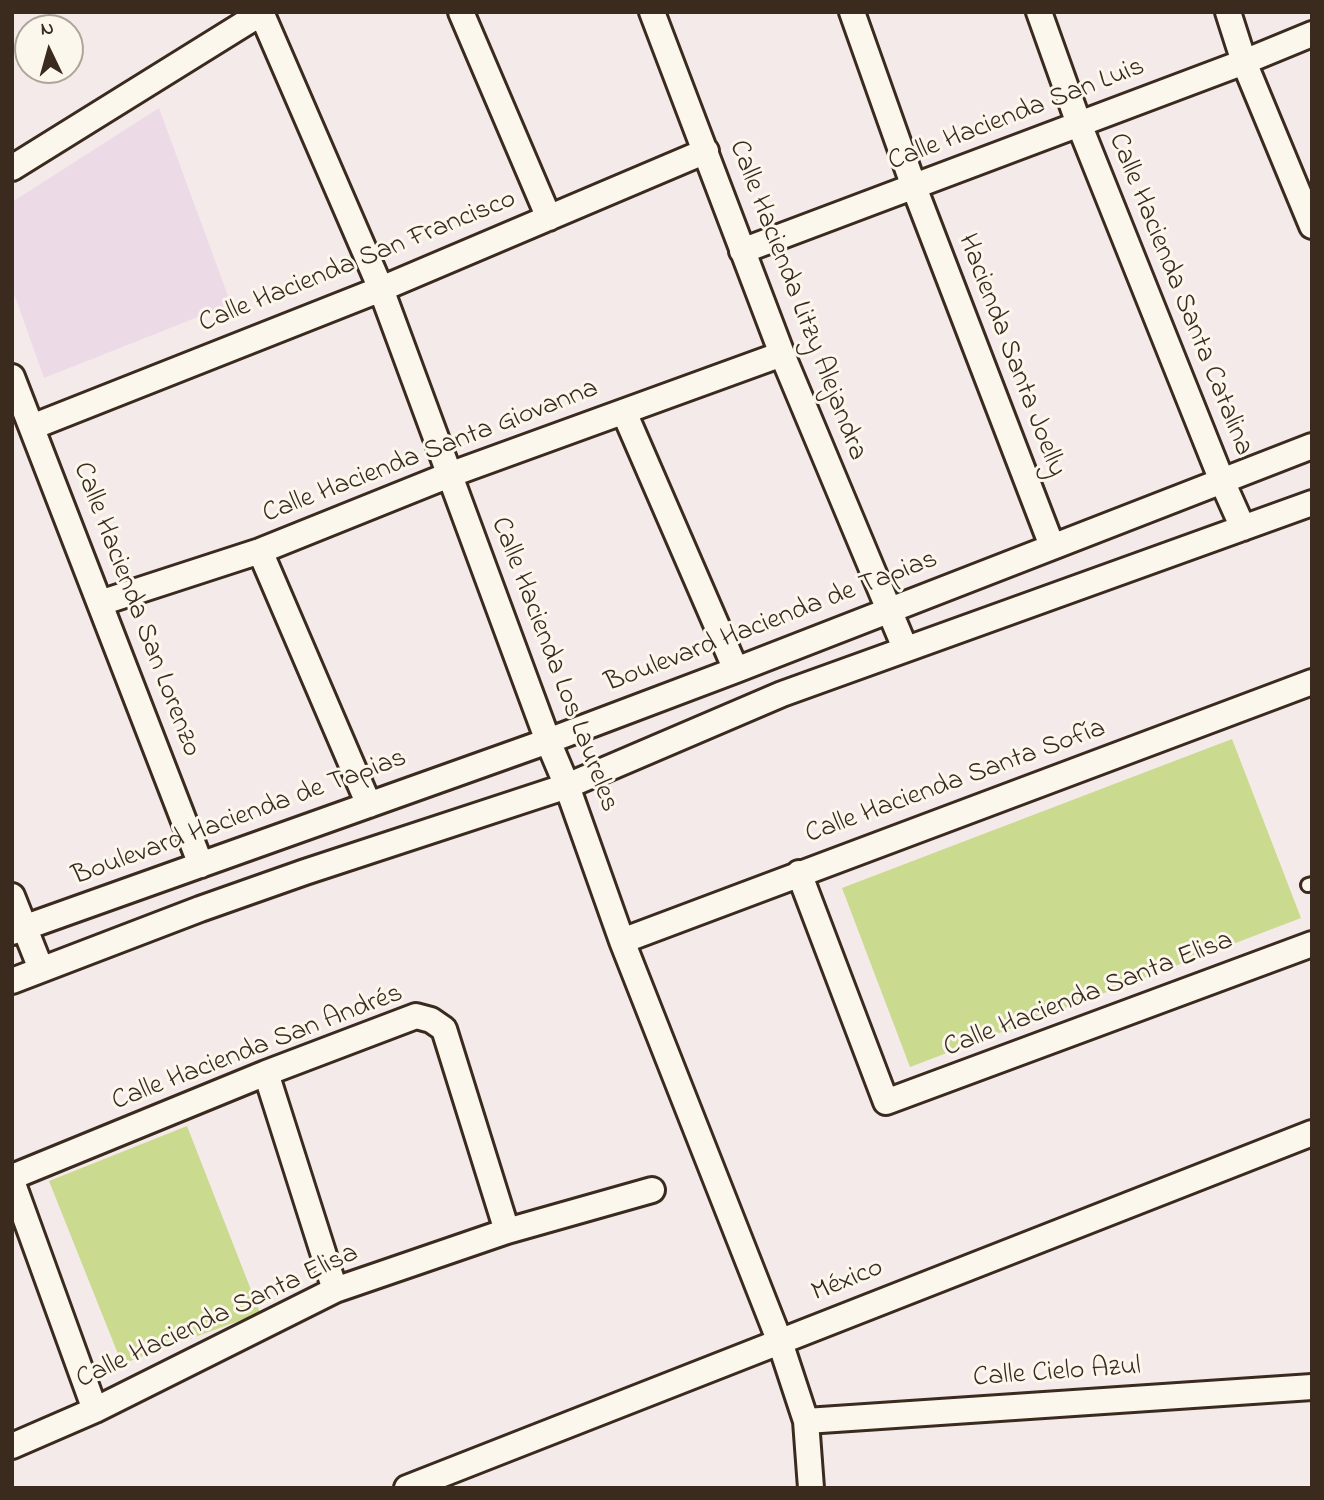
<!DOCTYPE html>
<meta charset="utf-8">
<style>
body{margin:0}
#map{position:relative;width:1324px;height:1500px;overflow:hidden;background:#f5eaea;font-family:"Indie Flower",sans-serif}
canvas{display:block}
.frame{position:absolute;inset:0;border:14px solid #3b2a1e;pointer-events:none}
.north{position:absolute;left:14px;top:14px;width:70px;height:70px;box-sizing:border-box;background:#fbf7ec;border:2px solid #aea59a;border-radius:50%;rotate:355deg;font-size:19px;font-weight:700;line-height:28px;text-align:center;color:#3b2a1e}
.north::after{content:'';display:block;margin:auto;width:24px;height:32px;background:#3b2a1e;clip-path:polygon(50% 0,100% 100%,50% 72%,0 100%)}
</style>
<div id="map">
<canvas width="1324" height="1500"></canvas>
<div class="frame"></div>
<div class="north">N</div>
</div>
<script>
const context = document.querySelector('canvas').getContext('2d');
context.lineJoin = 'round';
function fill(path, color) { context.fillStyle = color; context.fill(path, 'evenodd'); }
const shape = rows => new Path2D(rows.map(r => 'M' + r).join(''));
function trace(path, color, width, dash) { context.strokeStyle = color; context.lineWidth = width; context.lineCap = dash ? 'butt' : 'round'; context.setLineDash(dash || []); context.stroke(path); }
function drawText(font, color, halo, rows, align = 'center') {
  context.font = font + ' "Indie Flower",sans-serif'; context.lineWidth = 6; context.setLineDash([]); context.textBaseline = 'middle'; context.strokeStyle = halo; context.fillStyle = color; for (const [text, x, y, turn = 0] of rows) {
    context.save(); context.translate(x, y); context.rotate((+turn || 0) * Math.PI / 180); context.textAlign = isNaN(turn) ? turn : align; if (halo) context.strokeText(text, 0, 0); context.fillText(text, 0, 0); context.restore();
  }
}
fill(shape([
 [159,108,231,304,44,378,12,288,12,202]
]), '#eddae7');
fill(shape([
 [1232,739,1301,918,910,1067,842,888],
 [187,1126,260,1313,122,1364,49,1181]
]), '#cada8e');
const lane = shape([
 [1308,885,1312,884]
]);
const street = shape([
 [261,12,381,289,548,741,567,786,622,941,780,1342,806,1421,811,1488],
 [461,12,549,218],
 [652,12,782,354,905,648],
 [852,12,914,187,1052,546],
 [1039,12,1079,124,1222,481,1243,528],
 [1228,12,1244,62,1312,226],
 [12,168,263,12],
 [742,251,1244,62,1312,34],
 [12,377,201,865],
 [624,412,736,670],
 [32,427,381,289,706,151],
 [260,551,369,805],
 [100,603,260,551,449,475,782,354],
 [799,873,886,1102,1312,944],
 [12,896,41,969],
 [12,932,548,741,736,670,1312,446],
 [622,941,1312,682],
 [12,981,200,909,305,872,567,786,782,694,1312,503],
 [266,1073,335,1290],
 [12,1177,266,1073,416,1016,431,1020,444,1029,507,1231],
 [12,1181,95,1410],
 [806,1421,1312,1387],
 [12,1446,95,1410,335,1290,507,1231,652,1190],
 [407,1488,1312,1133]
]);
trace(lane, '#3b2a1e', 18);
trace(street, '#3b2a1e', 30);
trace(lane, '#fbf7ec', 12);
trace(street, '#fbf7ec', 24);
drawText('28px', '#3b2a1e', '#fbf7ec', [
 ["Calle Hacienda San Luis",1017,116,-21],
 ["Calle Hacienda San Francisco",358,263,-22],
 ["Calle Hacienda Santa Catalina",1179,295,68],
 ["Calle Hacienda Litzy Alejandra",796,301,69],
 ["Hacienda Santa Joelly",1010,356,69],
 ["Calle Hacienda Santa Giovanna",431,453,-21],
 ["Calle Hacienda San Lorenzo",135,610,69],
 ["Boulevard Hacienda de Tapias",772,623,-21],
 ["Calle Hacienda Los Laureles",553,665,69],
 ["Calle Hacienda Santa Sofía",956,783,-20],
 ["Boulevard Hacienda de Tapias",240,819,-20],
 ["Calle Hacienda Santa Elisa",1089,996,-21],
 ["Calle Hacienda San Andrés",258,1049,-21],
 ["México",848,1282,-22],
 ["Calle Hacienda Santa Elisa",218,1318,-25],
 ["Calle Cielo Azul",1057,1374,-4]
]);
</script>
